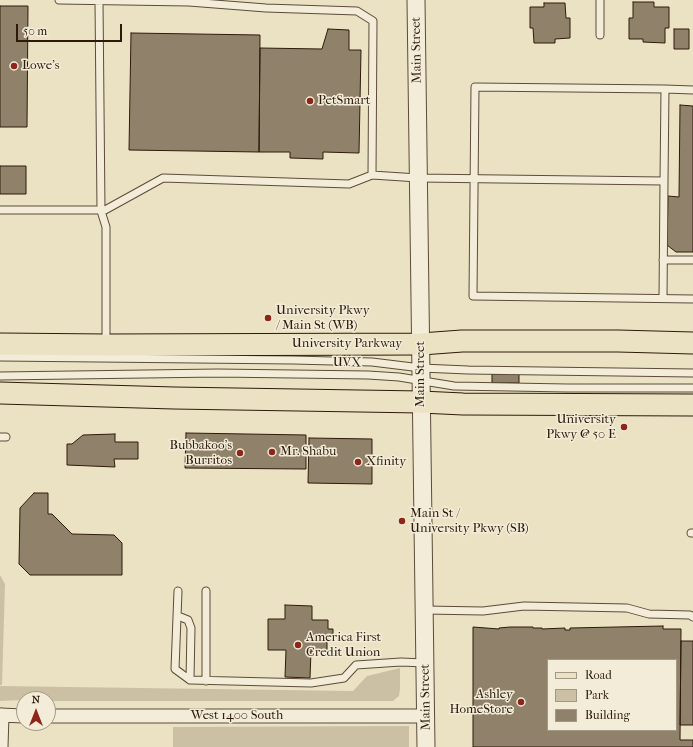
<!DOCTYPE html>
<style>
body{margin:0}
#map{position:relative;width:693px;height:747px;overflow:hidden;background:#ebe2c3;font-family:"IM FELL French Canon",serif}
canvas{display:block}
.legend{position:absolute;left:547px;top:659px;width:130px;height:72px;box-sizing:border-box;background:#f2ecd8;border:1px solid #a39886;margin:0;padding:5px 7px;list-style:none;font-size:12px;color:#2d1a0a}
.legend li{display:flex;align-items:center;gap:8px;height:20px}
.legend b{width:20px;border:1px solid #a39886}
.north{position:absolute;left:16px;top:691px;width:40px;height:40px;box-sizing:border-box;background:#f2ecd8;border:1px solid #a39886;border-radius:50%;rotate:0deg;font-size:11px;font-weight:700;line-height:16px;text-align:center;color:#2d1a0a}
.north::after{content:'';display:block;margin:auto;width:14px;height:18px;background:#8f2418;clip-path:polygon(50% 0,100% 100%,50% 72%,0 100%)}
.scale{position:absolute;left:16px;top:24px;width:106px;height:18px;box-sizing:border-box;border:2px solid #2d1a0a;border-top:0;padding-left:5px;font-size:12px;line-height:14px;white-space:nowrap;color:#2d1a0a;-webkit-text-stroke:3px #f2ecd8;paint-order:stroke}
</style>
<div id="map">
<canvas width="693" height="747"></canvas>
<ul class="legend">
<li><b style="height:5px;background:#ebe2c3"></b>Road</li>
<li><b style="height:11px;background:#cbc0a4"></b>Park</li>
<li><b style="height:11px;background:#90826a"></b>Building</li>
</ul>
<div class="north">N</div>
<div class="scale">50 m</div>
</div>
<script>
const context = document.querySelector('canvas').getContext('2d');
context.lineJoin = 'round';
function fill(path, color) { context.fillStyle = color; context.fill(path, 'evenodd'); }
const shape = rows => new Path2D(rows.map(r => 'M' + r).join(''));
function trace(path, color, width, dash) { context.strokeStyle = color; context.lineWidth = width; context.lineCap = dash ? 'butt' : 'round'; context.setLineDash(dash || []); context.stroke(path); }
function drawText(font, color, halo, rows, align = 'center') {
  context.font = font + ' "IM FELL French Canon",serif'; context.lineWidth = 3; context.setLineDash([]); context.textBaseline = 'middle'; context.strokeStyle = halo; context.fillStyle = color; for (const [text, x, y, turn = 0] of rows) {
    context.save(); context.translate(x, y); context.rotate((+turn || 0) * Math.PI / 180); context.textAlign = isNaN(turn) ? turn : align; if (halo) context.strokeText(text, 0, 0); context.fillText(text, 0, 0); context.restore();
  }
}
fill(shape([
 [0,575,5,584,2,685,0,685],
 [400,668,400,689,399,696,393,701,48,701,48,699,0,701,0,686,353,691,367,676],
 [409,726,409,747,173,747,173,727]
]), '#cbc0a4');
const building = shape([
 [633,2,654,2,654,7,669,7,669,28,665,28,665,43,643,42,643,39,629,39,629,18,633,18,633,2],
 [544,3,565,3,566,18,570,18,570,38,555,39,555,43,534,43,533,28,530,28,530,7,544,7,544,3],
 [0,6,28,6,27,127,0,127,0,6],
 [328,29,349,30,349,50,361,50,359,153,323,152,323,159,290,158,290,152,259,152,260,48,322,49,328,29],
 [674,29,689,29,689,49,674,49,674,29],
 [131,33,260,35,259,152,129,150,131,33],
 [680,105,693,106,693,252,676,252,667,245,668,196,679,197,680,105],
 [0,166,26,166,26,194,0,194,0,166],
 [492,374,519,374,519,383,492,383,492,374],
 [186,433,306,435,306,469,185,468,186,433],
 [115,434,115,442,138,442,138,459,114,459,115,467,67,465,67,444,72,444,83,435,115,434],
 [309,438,372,439,372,484,308,483,309,438],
 [34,493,48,493,48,514,52,514,72,534,114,535,122,543,122,575,30,575,19,564,20,508,34,493],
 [285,605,312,606,312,620,328,620,328,629,333,629,333,641,327,641,327,651,311,651,310,678,285,677,286,650,268,650,268,619,285,619,285,605],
 [663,626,663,629,681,629,680,740,693,740,693,747,473,747,473,627,499,629,499,628,510,627,533,627,533,628,542,628,542,629,565,628,565,630,570,630,570,628,663,626],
 [548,660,676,660,676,730,548,730,548,660],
 [681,641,693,641,693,725,680,725,681,641]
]);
fill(building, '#90826a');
trace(building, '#2d1a0a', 1);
const service = shape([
 [59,0,189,2,266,8,357,11,373,21,372,175],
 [99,1,101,211,106,227,106,343],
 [600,35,600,0],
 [665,89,475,87,473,296,693,299],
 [0,210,105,210,163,178,349,184,372,175,418,178,664,181,665,89,693,90],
 [663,260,693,260],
 [663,298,664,181],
 [0,357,293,360,372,362,421,368,468,370,693,373],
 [0,376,218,373,368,375,399,377,454,386,567,388,693,388],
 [0,437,6,437],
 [691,533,693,533],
 [178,591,175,669,190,680,311,683,344,678,356,665,401,662,425,663],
 [425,610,483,611,524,606,627,608,649,614,690,615,693,617],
 [178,616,188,620,191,628,190,680],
 [206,681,206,591]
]);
const minor = shape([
 [0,715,24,716],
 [48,716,426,716],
 [1,747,2,715]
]);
const tertiary = shape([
 [416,0,426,747]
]);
const primary = shape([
 [0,344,106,345,421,344,462,341,618,341,693,343],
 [0,393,174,398,421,402,463,404,693,405]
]);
trace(service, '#5c4c38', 9);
trace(minor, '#5c4c38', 15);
trace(tertiary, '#5c4c38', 19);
trace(primary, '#2d1a0a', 23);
trace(service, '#f2ecd8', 7);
trace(minor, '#f2ecd8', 13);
trace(tertiary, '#f2ecd8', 17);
trace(primary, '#ebe2c3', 21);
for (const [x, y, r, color] of [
 [14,66,4,"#8f2418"],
 [310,101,4,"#8f2418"],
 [268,318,4,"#8f2418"],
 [624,427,4,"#8f2418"],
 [272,452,4,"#8f2418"],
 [240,453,4,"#8f2418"],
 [358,462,4,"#8f2418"],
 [402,521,4,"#8f2418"],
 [298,645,4,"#8f2418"],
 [521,702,4,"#8f2418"]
]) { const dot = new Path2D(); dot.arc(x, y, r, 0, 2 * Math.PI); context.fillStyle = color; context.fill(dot); trace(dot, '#f2ecd8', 1.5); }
drawText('13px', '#2d1a0a', '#f2ecd8', [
 ["Main Street",417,50,-91],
 ["University Parkway",347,344],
 ["UVX",347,363,1],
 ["Main Street",421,374,-90],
 ["Main Street",426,697,-91],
 ["West 1400 South",237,716]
]);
drawText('13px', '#2d1a0a', '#f2ecd8', [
 ["Lowe's",22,66],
 ["PetSmart",318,101],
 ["University Pkwy",276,311],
 ["/ Main St (WB)",276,326],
 ["University",616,420,"right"],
 ["Pkwy @ 50 E",616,435,"right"],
 ["Bubbakoo's",232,446,"right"],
 ["Burritos",232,461,"right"],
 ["Mr. Shabu",280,452],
 ["Xfinity",366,462],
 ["Main St /",410,514],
 ["University Pkwy (SB)",410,529],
 ["America First",306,638],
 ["Credit Union",306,653],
 ["Ashley",513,695,"right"],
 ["HomeStore",513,710,"right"]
], 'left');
</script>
